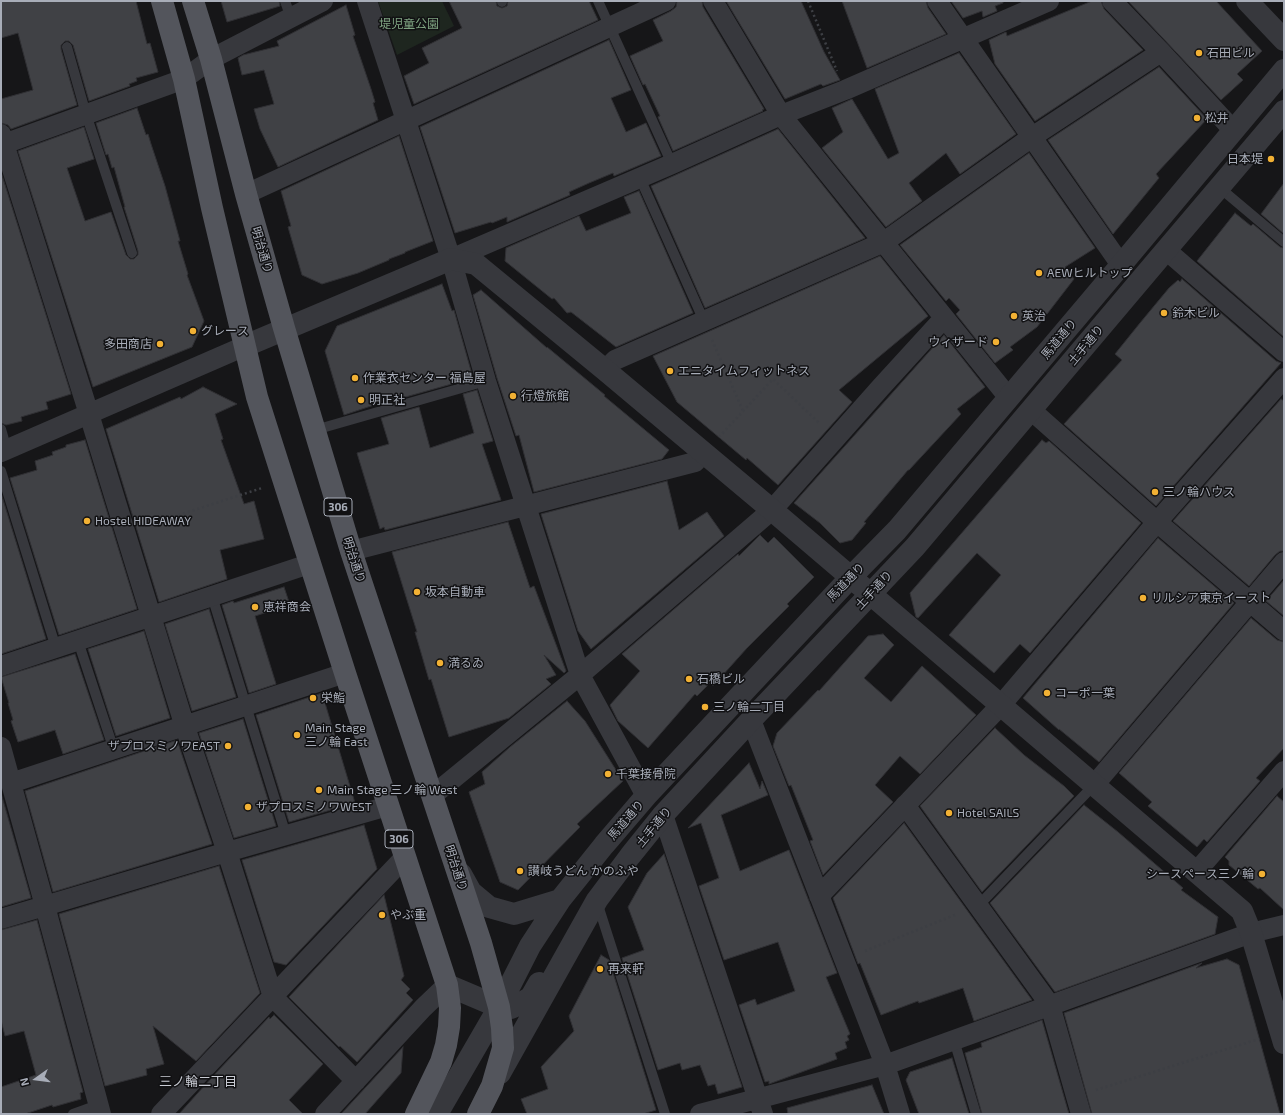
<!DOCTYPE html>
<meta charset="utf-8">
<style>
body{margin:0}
#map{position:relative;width:1285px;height:1115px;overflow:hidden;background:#161618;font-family:"Exo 2",sans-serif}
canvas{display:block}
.frame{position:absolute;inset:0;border:2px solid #a8adb8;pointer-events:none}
.north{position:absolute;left:16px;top:1059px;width:40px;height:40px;-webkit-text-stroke:3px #111113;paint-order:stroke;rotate:256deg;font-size:11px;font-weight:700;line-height:16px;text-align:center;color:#a8adb8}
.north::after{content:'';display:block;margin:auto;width:14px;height:18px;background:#a8adb8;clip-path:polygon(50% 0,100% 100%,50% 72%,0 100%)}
</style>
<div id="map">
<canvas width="1285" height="1115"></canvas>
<div class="frame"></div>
<div class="north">N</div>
</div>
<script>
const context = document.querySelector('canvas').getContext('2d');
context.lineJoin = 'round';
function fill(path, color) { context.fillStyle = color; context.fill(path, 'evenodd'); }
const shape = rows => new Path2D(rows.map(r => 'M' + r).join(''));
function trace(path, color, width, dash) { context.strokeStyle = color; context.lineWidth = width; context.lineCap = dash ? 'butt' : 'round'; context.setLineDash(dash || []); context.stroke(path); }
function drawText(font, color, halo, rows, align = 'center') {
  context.font = font + ' "Exo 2","Noto Sans JP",sans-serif'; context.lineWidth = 3; context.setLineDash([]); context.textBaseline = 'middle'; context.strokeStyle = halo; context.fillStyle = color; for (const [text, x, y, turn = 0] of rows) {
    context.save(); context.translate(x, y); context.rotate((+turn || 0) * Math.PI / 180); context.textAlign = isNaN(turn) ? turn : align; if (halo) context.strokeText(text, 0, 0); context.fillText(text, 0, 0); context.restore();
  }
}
fill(shape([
 [378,1,442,1,454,26,397,55]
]), '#1e261f');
const building = shape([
 [1,1,136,1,147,44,150,43,158,72,136,78,137,81,129,84,130,86,89,101,73,45,69,41,65,41,61,45,61,49,77,105,11,129,8,125,1,123,1,99,33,90,18,33,1,38,1,1],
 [221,1,279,1,280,6,227,22,221,1],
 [449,1,496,1,497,6,502,8,507,6,508,1,589,1,598,20,414,104,404,76,429,63,422,48,462,28,449,1],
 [677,1,702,1,703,7,764,109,762,110,763,111,673,151,658,117,660,116,645,84,643,85,630,56,663,41,653,20,671,11,676,7,677,1],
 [726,1,801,1,824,52,840,80,823,86,821,84,785,99,726,1],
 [842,1,926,1,928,8,946,34,867,68,842,1],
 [951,1,1003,1,1003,3,995,6,997,11,983,17,982,11,963,18,951,1],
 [1092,1,1101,1,1104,9,1143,50,1035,121,995,64,989,40,1006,32,1007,36,1092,1],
 [1128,1,1216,1,1262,51,1237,74,1243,80,1221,100,1128,1],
 [346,5,355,35,353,36,371,89,375,102,373,103,378,120,278,167,260,129,254,109,274,104,264,70,242,75,238,58,243,55,279,46,277,41,346,5],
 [609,40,631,90,611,98,626,132,646,123,661,156,614,176,613,173,589,183,569,192,570,195,507,222,507,217,492,223,491,222,455,233,420,127,609,40],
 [959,53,1016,134,960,174,946,153,909,183,922,201,886,227,822,148,843,132,832,108,852,99,888,159,899,153,875,89,959,53],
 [1159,67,1207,119,1156,174,1159,178,1113,234,1048,140,1159,67],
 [137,108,146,135,148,134,151,144,165,186,180,241,178,241,188,274,187,275,204,321,192,347,93,387,18,151,84,127,94,159,67,168,85,221,111,212,126,255,130,259,134,259,138,255,138,251,124,207,125,207,114,167,112,168,108,154,106,155,96,123,137,108],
 [778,129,865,238,705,308,651,186,778,129],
 [399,136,433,241,405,252,405,253,389,259,389,260,358,273,322,284,302,275,288,227,291,226,281,191,399,136],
 [1029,153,1095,248,1065,267,1074,279,1037,327,1010,347,1013,350,995,363,956,314,960,310,949,298,946,301,900,245,1029,153],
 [1,172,71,394,46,402,48,409,21,417,22,421,6,425,1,423,1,172],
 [1284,183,1284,234,1261,214,1284,183],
 [639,191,693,313,616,347,571,312,567,313,554,298,552,299,505,261,506,248,579,216,586,231,631,213,624,197,639,191],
 [1235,213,1251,226,1253,224,1280,247,1284,248,1284,337,1197,261,1235,213],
 [880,256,928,316,839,390,852,402,778,485,747,458,746,460,677,402,653,356,880,256],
 [1182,279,1276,361,1281,363,1156,506,1064,424,1122,360,1115,354,1140,323,1169,288,1178,280,1180,282,1182,279],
 [442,284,452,311,454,310,473,378,377,405,377,404,344,415,325,351,337,326,442,284],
 [481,290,547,348,547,347,605,395,604,396,669,450,662,459,534,492,519,435,516,436,497,378,473,295,481,290],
 [944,335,985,387,957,409,961,414,909,470,908,470,864,522,866,523,852,540,840,543,820,523,794,503,944,335],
 [203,387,237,404,215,414,223,439,221,440,244,504,254,501,264,539,220,550,227,579,159,602,106,429,180,397,181,399,203,387],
 [477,390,493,441,482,444,501,500,385,530,384,527,380,529,357,453,389,444,381,418,419,407,430,448,474,433,463,394,477,390],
 [1281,399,1284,401,1284,551,1280,551,1275,555,1249,586,1173,521,1281,399],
 [85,440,137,609,59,635,10,478,37,470,35,461,53,455,52,452,66,447,66,445,85,440],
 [1042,440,1046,443,1049,441,1141,523,1030,653,1020,644,994,673,949,635,1001,575,977,553,918,618,916,617,910,593,1042,440],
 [667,481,679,530,707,512,724,536,591,649,578,631,541,514,667,481],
 [1,493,46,639,1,654,1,493],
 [508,522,530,588,534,586,566,671,564,673,544,655,556,675,546,679,551,684,509,718,449,737,431,679,429,680,415,632,417,632,392,552,508,522],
 [760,535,768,543,774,537,814,577,787,604,789,606,747,648,713,686,710,683,697,696,695,694,648,748,618,721,610,705,640,671,622,654,738,554,739,556,760,535],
 [1158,538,1234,603,1099,762,1059,729,1059,730,1023,698,1158,538],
 [1284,580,1284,616,1266,601,1284,580],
 [284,587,290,605,255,616,276,684,249,693,222,605,233,601,234,603,284,587],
 [209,609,236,697,192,711,165,624,209,609],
 [1251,618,1277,640,1284,642,1284,748,1256,778,1260,781,1207,842,1204,839,1197,847,1148,806,1152,802,1119,773,1251,618],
 [144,631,170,718,116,736,88,649,144,631],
 [883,634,894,645,864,678,891,702,922,666,976,715,920,774,900,756,875,785,893,802,823,875,810,841,813,840,791,785,789,786,773,746,777,733,818,690,819,691,868,636,883,634],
 [75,654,104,740,63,754,55,730,18,742,11,721,13,720,8,703,9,703,1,677,75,654],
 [322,693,355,803,289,822,256,715,322,693],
 [567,701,585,721,623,781,577,824,580,827,518,890,500,882,469,792,485,784,482,772,510,747,567,701],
 [243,719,276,826,234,838,199,733,243,719],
 [995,728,1024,755,1064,786,1074,796,982,892,920,806,995,728],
 [177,740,212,844,53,892,25,791,177,740],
 [749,763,760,789,762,781,768,795,721,815,740,871,789,850,837,973,826,977,850,1034,847,1036,849,1040,845,1042,847,1048,835,1053,837,1059,769,1084,769,1081,765,1082,739,1005,755,999,757,1005,795,991,778,942,724,960,699,886,719,878,701,823,688,828,749,763],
 [1,793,31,898,1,907,1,793],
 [1277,796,1284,802,1284,910,1260,888,1258,889,1229,865,1229,861,1225,857,1277,796],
 [1084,805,1118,832,1183,888,1181,890,1218,917,1215,934,1055,992,990,903,1084,805],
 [904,823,1032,1000,974,1021,963,988,919,1003,918,1001,881,1015,860,963,858,964,833,898,904,823],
 [364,825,377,869,286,965,274,962,242,860,364,825],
 [664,854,742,1087,718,1094,715,1084,708,1086,700,1065,682,1070,680,1063,658,1070,622,958,644,950,628,907,647,873,664,854],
 [219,866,260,993,196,1061,153,1026,164,1064,146,1069,147,1075,105,1086,59,914,219,866],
 [384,895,404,976,401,980,410,989,406,993,413,1000,357,1062,340,1046,339,1047,289,997,384,895],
 [37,920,83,1092,80,1093,81,1099,53,1107,52,1105,25,1114,1,1114,1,1087,36,1075,24,1031,5,1036,1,1020,1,930,37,920],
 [601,955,609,960,656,1110,643,1114,527,1114,521,1099,548,1089,541,1067,574,1031,569,1016,601,955],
 [1227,959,1239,965,1280,1114,1092,1114,1064,1013,1202,963,1196,968,1227,959],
 [274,1015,323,1064,289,1100,303,1114,179,1114,214,1075,269,1017,270,1019,274,1015],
 [1042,1020,1069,1114,982,1114,965,1053,982,1047,981,1043,1042,1020],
 [403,1047,401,1073,365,1114,341,1114,403,1047],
 [952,1058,969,1114,919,1114,906,1080,910,1072,952,1058],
 [872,1085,884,1114,788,1114,787,1108,872,1085]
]);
fill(building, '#404145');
trace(building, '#303034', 1);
trace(shape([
 [808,1,837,71],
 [712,340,743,411],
 [719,437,773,379,819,423],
 [145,526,262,488],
 [865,951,957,914],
 [1096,1090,1259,1039]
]), '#3d3f44', 2.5, [2, 3]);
trace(shape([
 [285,1,291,18],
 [502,1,502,2],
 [598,1,672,164],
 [67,47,86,114,132,253],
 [640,178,704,321],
 [1220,188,1284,242],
 [1,429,7,450],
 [315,430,486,381],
 [1,471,56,648],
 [212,596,286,835],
 [78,641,114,750],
 [597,902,665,1114],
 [978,906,1095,784],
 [954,1040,976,1114],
 [73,1114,98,1105]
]), '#37383d', 10);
trace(shape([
 [367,1,451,259,486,381,580,675,646,796],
 [713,1,781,115,1009,398],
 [937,1,1121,265],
 [1112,1,1161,52,1234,131],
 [1,134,89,414,185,727,227,852,273,997,356,1081],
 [1,145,184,79,211,59,323,1],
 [246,194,666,1],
 [1166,250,1284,352],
 [451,259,672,164,781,115,845,90,1049,1],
 [605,370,615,360,884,242,1032,137,1161,52],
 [1031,410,1157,522,1284,631],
 [1,452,245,346],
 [351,551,695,462,703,453],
 [1,666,309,564],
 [751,720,885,1065,900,1114],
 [1,747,45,906,101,1114],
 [11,783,345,673],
 [1095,784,1284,562],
 [432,796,580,675,772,510,881,387,944,318],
 [905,805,1050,1005,1081,1114],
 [663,815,763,1114],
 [1197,871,1284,771],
 [819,896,1001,705,1157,522,1284,378],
 [1,919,227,852,388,806],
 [161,1114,405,857],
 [325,1114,423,1008,447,985],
 [700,1114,885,1065,1251,933,1284,925]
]), '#37383d', 20);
trace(shape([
 [1247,1,1284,40],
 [245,346,451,259,476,264,605,370,772,510,1242,911,1251,933,1284,1043],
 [461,874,471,892,489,907,514,914,560,900],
 [447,985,499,1007,511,1008,520,1004,531,997,539,983],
 [500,1073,597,900,630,856,663,815,751,720,915,547,1166,250,1284,111],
 [437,1114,499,1007,530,946,560,900,604,845,646,796,850,578,897,530,1121,265,1284,70]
]), '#37383d', 22);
trace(shape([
 [162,1,184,79,212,208,257,397,345,673,447,985,450,1008,449,1027,446,1045,441,1062,416,1114],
 [193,1,211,59,246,194,284,328,351,551,481,943,499,1007,502,1028,503,1048,492,1086,478,1114]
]), '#53555c', 22);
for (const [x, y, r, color] of [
 [1199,53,4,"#f2b134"],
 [1197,118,4,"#f2b134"],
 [1271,159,4,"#f2b134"],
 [1039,273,4,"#f2b134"],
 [1164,313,4,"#f2b134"],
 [1014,316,4,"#f2b134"],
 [193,331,4,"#f2b134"],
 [996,342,4,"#f2b134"],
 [160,344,4,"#f2b134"],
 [670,371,4,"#f2b134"],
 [355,378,4,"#f2b134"],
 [513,396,4,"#f2b134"],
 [361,400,4,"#f2b134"],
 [1155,492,4,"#f2b134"],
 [87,521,4,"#f2b134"],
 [417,592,4,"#f2b134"],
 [1143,598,4,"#f2b134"],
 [255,607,4,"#f2b134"],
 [440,663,4,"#f2b134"],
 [689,679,4,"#f2b134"],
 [1047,693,4,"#f2b134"],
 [313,698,4,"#f2b134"],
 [705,707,4,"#f2b134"],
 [297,735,4,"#f2b134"],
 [228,746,4,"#f2b134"],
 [608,774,4,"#f2b134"],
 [319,790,4,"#f2b134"],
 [248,807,4,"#f2b134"],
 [949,813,4,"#f2b134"],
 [520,871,4,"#f2b134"],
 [1262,874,4,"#f2b134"],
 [382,915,4,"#f2b134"],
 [600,969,4,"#f2b134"]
]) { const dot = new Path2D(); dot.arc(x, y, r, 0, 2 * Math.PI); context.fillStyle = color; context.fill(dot); trace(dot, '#111113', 1.5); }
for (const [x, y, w] of [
 [338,507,28],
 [399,839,28]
]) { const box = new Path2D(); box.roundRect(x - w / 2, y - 9, w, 18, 3); context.fillStyle = '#111113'; context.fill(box); trace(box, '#a8adb8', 1); }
drawText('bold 11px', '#a8adb8', null, [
 ["306",338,507],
 ["306",399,839]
]);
drawText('12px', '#7fa381', '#111113', [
 ["堤児童公園",409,24]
]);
drawText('12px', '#a8adb8', '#111113', [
 ["石田ビル",1207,53],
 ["松井",1205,118],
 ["日本堤",1263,159,"right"],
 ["AEWヒルトップ",1047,273],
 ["鈴木ビル",1172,313],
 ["英治",1022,316],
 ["グレース",201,331],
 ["ウィザード",988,342,"right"],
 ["多田商店",152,344,"right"],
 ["エニタイムフィットネス",678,371],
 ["作業衣センター 福島屋",363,378],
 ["行燈旅館",521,396],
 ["明正社",369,400],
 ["三ノ輪ハウス",1163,492],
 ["Hostel HIDEAWAY",95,521],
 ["坂本自動車",425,592],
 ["リルシア東京イースト",1151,598],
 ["恵祥商会",263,607],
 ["満るゐ",448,663],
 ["石橋ビル",697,679],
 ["コーポ一葉",1055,693],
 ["栄鮨",321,698],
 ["三ノ輪二丁目",713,707],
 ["Main Stage",305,728],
 ["三ノ輪 East",305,742],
 ["ザプロスミノワEAST",220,746,"right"],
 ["千葉接骨院",616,774],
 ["Main Stage 三ノ輪 West",327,790],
 ["ザプロスミノワWEST",256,807],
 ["Hotel SAILS",957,813],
 ["讃岐うどん かのふや",528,871],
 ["シースペース三ノ輪",1254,874,"right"],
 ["やぶ重",390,915],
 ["再来軒",608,969]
], 'left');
drawText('12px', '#a8adb8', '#111113', [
 ["明治通り",262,250,74],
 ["馬道通り",1059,339,-50],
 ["土手通り",1086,345,-50],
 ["明治通り",354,560,72],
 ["馬道通り",846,582,-46],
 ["土手通り",874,590,-47],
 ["馬道通り",626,820,-49],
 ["土手通り",654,827,-50],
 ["明治通り",456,868,72]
]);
drawText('13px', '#c9ccd4', '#111113', [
 ["三ノ輪二丁目",198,1082]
]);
</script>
